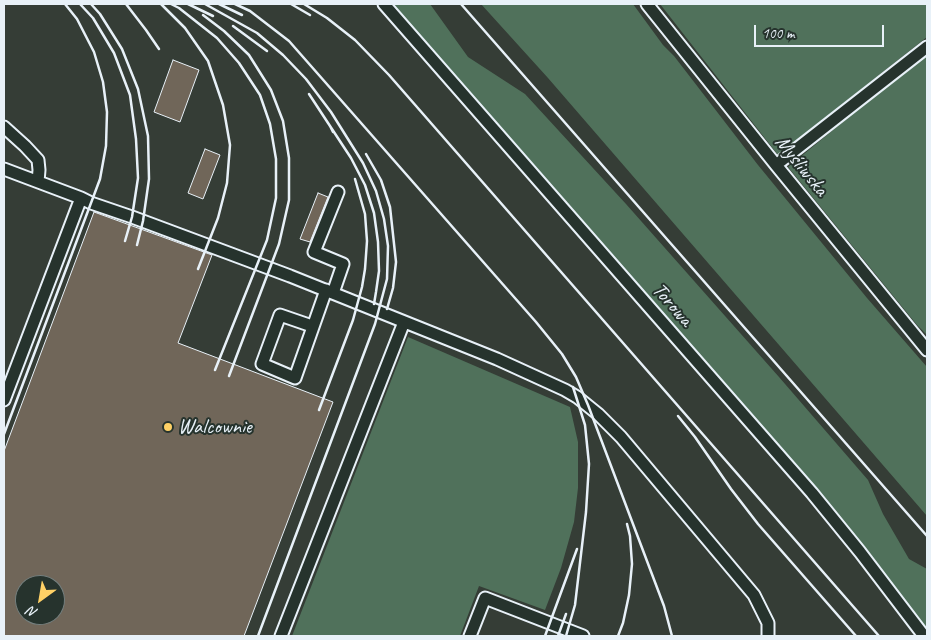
<!DOCTYPE html>
<meta charset="utf-8">
<style>
body{margin:0}
#map{position:relative;width:931px;height:640px;overflow:hidden;background:#353d36;font-family:Caveat,sans-serif}
canvas{display:block}
.frame{position:absolute;inset:0;border:5px solid #e8f1f8;pointer-events:none}
.north{position:absolute;left:15px;top:575px;width:50px;height:50px;box-sizing:border-box;background:#26332d;border:1px solid #747f7e;border-radius:50%;rotate:212deg;font-size:14px;font-weight:700;line-height:20px;text-align:center;color:#e8f1f8}
.north::after{content:'';display:block;margin:auto;width:18px;height:22px;background:#ffd166;clip-path:polygon(50% 0,100% 100%,50% 72%,0 100%)}
.scale{position:absolute;left:754px;top:25px;width:130px;height:22px;box-sizing:border-box;border:2px solid #e8f1f8;border-top:0;padding-left:6px;font-size:15px;line-height:18px;white-space:nowrap;color:#e8f1f8;-webkit-text-stroke:4px #26332d;paint-order:stroke}
</style>
<div id="map">
<canvas width="931" height="640"></canvas>
<div class="frame"></div>
<div class="north">N</div>
<div class="scale">100 m</div>
</div>
<script>
const context = document.querySelector('canvas').getContext('2d');
context.lineJoin = 'round';
function fill(path, color) { context.fillStyle = color; context.fill(path, 'evenodd'); }
const shape = rows => new Path2D(rows.map(r => 'M' + r).join(''));
function trace(path, color, width, dash) { context.strokeStyle = color; context.lineWidth = width; context.lineCap = dash ? 'butt' : 'round'; context.setLineDash(dash || []); context.stroke(path); }
function drawText(font, color, halo, rows, align = 'center') {
  context.font = font + ' Caveat,sans-serif'; context.lineWidth = 4; context.setLineDash([]); context.textBaseline = 'middle'; context.strokeStyle = halo; context.fillStyle = color; for (const [text, x, y, turn = 0] of rows) {
    context.save(); context.translate(x, y); context.rotate((+turn || 0) * Math.PI / 180); context.textAlign = isNaN(turn) ? turn : align; if (halo) context.strokeText(text, 0, 0); context.fillText(text, 0, 0); context.restore();
  }
}
fill(shape([
 [390,4,430,4,468,57,525,94,626,204,779,377,868,480,883,514,909,559,927,569,927,633,920,621,884,574,838,516,816,489],
 [481,4,633,4,663,45,674,56,758,165,867,298,927,367,927,516,548,78],
 [660,4,927,4,927,37,778,155],
 [927,53,927,335,917,325,788,167],
 [408,337,570,407,578,442,578,488,574,522,561,568,545,610,479,586,460,636,292,636]
]), '#50715b');
const building = shape([
 [173,60,199,70,180,122,154,112,173,60],
 [205,149,220,155,203,199,188,193,205,149],
 [318,193,328,197,310,242,300,239,318,193],
 [94,212,212,255,178,343,333,402,244,636,4,636,4,451,94,212],
 [25,585,55,585,55,615,25,615,25,585]
]);
fill(building, '#706659');
trace(building, '#e8f1f8', 1);
const minor = shape([
 [384,4,812,493,860,552,924,636],
 [647,4,776,165,927,350],
 [4,127,25,146,38,160,39,170,38,182],
 [776,165,927,47],
 [4,169,81,198,91,203,132,217,290,276,497,359,565,390,577,397,598,414,621,437,754,595,768,623,768,636],
 [333,293,343,264,314,252,338,192],
 [309,325,280,315,262,364,295,378,326,290],
 [4,400,81,198],
 [281,636,404,322],
 [470,636,485,598,583,636]
]);
trace(minor, '#e8f1f8', 15);
trace(minor, '#26332d', 11);
trace(shape([
 [80,4,93,18,114,53,130,95,136,139,138,178,132,217,125,241],
 [91,4,100,14,122,49,138,89,148,136,149,179,143,221,137,245],
 [126,4,146,30,159,49],
 [161,4,185,28,208,61,223,105,230,145,227,183,218,218,198,269],
 [171,4,179,8,217,38,239,63,260,95,270,124,276,159,276,198,267,240,215,370],
 [188,4,213,16],
 [205,4,257,33,283,55,306,79,331,112,363,163,376,191,384,219,388,246,387,279,375,324,258,636],
 [219,4,242,15],
 [235,4,250,11,289,41,536,322,562,354,576,377,588,405,664,606,672,636],
 [291,4,310,15],
 [304,4,327,18,355,40,389,75,879,636],
 [461,4,927,536],
 [203,15,224,31,249,55,271,90,283,121,289,158,289,200,279,244,229,376],
 [233,26,267,51],
 [309,94,330,126,333,132],
 [330,126,351,158,365,185,374,213,378,242,379,271,376,292,374,304],
 [366,154,381,180,390,207,396,262,393,288,387,309],
 [319,410,353,320,362,287,365,269,367,241,365,214,355,179],
 [678,416,695,437,731,489,758,524,856,636],
 [4,434,91,203,100,179,106,146,107,112,103,82,94,52,77,19,65,4],
 [545,636,577,549],
 [558,636,566,614],
 [566,636,575,605,586,512,589,464,585,425,573,387],
 [618,636,623,623,629,595,632,564,630,536,627,524]
]), '#e8f1f8', 2.5);
for (const [x, y, r, color] of [
 [168,427,5,"#ffd166"]
]) { const dot = new Path2D(); dot.arc(x, y, r, 0, 2 * Math.PI); context.fillStyle = color; context.fill(dot); trace(dot, '#26332d', 2); }
drawText('21px', '#e8f1f8', '#26332d', [
 ["Myśliwska",801,166,51],
 ["Torowa",672,305,49]
]);
drawText('21px', '#e8f1f8', '#26332d', [
 ["Walcownie",178,427]
], 'left');
</script>
